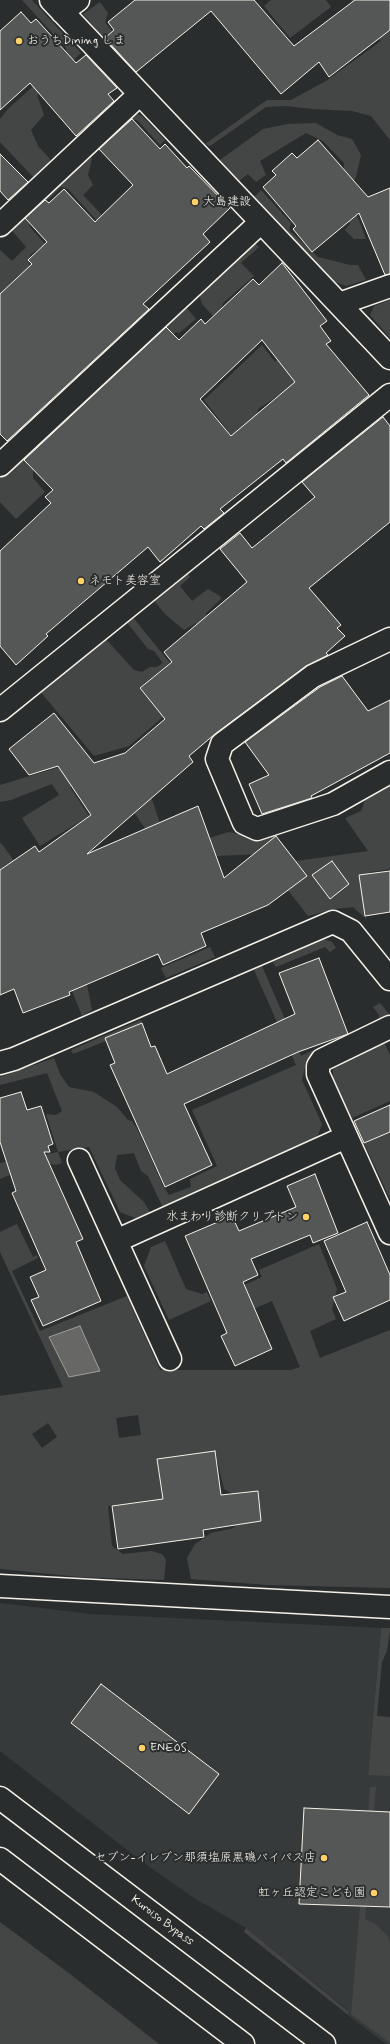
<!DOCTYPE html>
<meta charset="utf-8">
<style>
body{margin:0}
canvas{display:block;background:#2a2d2e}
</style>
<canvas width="390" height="2044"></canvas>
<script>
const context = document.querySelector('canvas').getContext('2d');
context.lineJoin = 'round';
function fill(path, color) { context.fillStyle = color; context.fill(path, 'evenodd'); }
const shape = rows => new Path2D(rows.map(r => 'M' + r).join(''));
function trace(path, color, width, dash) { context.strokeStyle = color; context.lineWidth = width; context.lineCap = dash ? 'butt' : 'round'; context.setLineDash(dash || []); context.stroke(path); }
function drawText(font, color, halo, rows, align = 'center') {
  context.font = font + ' Mynerve,"Klee One",sans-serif'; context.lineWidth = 4; context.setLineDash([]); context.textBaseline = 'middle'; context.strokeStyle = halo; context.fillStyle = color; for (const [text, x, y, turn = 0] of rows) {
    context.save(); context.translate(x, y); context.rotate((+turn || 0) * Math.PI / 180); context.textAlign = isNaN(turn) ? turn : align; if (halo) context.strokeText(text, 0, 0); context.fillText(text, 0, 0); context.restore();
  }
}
fill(shape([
 [0,1603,90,1614,381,1628,368,1774,390,1776,390,2044,386,2044,348,2015,348,2010,246,1928,191,1896,140,1860,0,1751]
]), '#373a3a');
fill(shape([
 [22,0,32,0,81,53,37,95,44,115,31,130,38,146,50,159,50,166,35,179,0,142,0,119,8,109,49,72,50,65,67,49],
 [271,0,326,0,331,7,290,38,264,6],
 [351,0,372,0,390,19,390,140,371,116,352,111,312,109,287,106,266,107,210,146,205,144,267,100,291,100,326,81,381,41],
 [100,2,108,13,105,22,122,44,116,52,83,14],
 [133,113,142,116,165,140,160,145,137,120,133,120,110,140,106,137],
 [316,123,337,135,352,139,361,155,356,177,348,192,366,239,354,239,345,230,350,224,336,198,344,178,344,163,323,141,306,133,260,161,266,175,256,182,248,174,239,181,220,160,263,129,288,124],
 [88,155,92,159,88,175,93,185,83,195,116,230,110,235,68,189,61,187,29,218,29,226,45,244,30,255,29,264,54,290,0,294,0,250,12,261,26,247,10,228],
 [261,190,291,223,289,230,318,257,350,265,358,265,366,280,346,286,327,279,253,198],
 [253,242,259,247,241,263,254,276,223,303,222,309,213,316,202,304,199,293],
 [390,300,390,338,370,315,374,306],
 [185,306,196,319,179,333,176,332,144,360,135,352],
 [262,345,275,362,283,356,296,384,258,409,257,417,233,437,204,400],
 [27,453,38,464,33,469,33,478,45,492,16,519,0,502,0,478],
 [186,570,190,577,180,586,192,601,208,589,220,596,221,599,206,613,207,620,229,662,196,623,184,630,165,614,152,598],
 [131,615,170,663,139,688,163,717,129,746,94,756,39,690,104,637,134,670,142,672,150,667,157,667,163,663,154,651,148,649,125,620],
 [73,763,79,781,70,787,89,816,40,846,22,818,59,795,52,784,11,800,0,802,0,785],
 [141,767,169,850,229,832,254,837,273,832,276,836,307,876,296,861,368,851,345,818,361,811,366,798,390,784,390,869,370,872,360,880,366,919,353,907,334,909,308,916,260,854,172,858,69,946,87,985,92,1010,82,1016,48,930,154,842,128,803],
 [332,861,349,884,330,899,313,876],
 [0,843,2,844,14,861,0,879],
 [324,939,332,942,336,948,330,952,325,947,276,967,273,962],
 [210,947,215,957,166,978,161,968],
 [262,966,301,1056,379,1019,379,1015,373,1007,380,1003,389,1014,386,1022,307,1059,302,1080,322,1124,317,1138,163,1208,148,1176,141,1171,134,1153,117,1155,115,1168,120,1180,144,1202,151,1214,140,1220,120,1212,89,1147,58,1152,62,1163,56,1165,42,1162,0,1179,0,1163,58,1152,46,1114,56,1115,62,1111,47,1073,0,1085,0,1077,54,1058,60,1074,69,1087,94,1092,117,1107,128,1120,132,1121,139,1132,163,1186,169,1195,191,1187,190,1179,217,1166,192,1110,296,1065,254,970],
 [141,1020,142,1023,105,1038,106,1041,73,1054,71,1050],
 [383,1040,390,1055,390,1101,352,1118,333,1077,333,1070,338,1062],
 [390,1132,390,1199,364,1143],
 [17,1224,33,1257,37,1255,38,1258,12,1271,40,1331,127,1296,160,1370,291,1370,300,1367,272,1301,230,1319,220,1296,262,1277,259,1270,319,1244,337,1289,332,1309,336,1319,310,1331,320,1358,390,1330,390,1588,267,1585,191,1579,187,1558,195,1544,211,1533,234,1528,244,1512,241,1498,224,1489,215,1451,157,1459,163,1499,108,1506,112,1546,123,1554,151,1551,162,1554,166,1560,164,1580,80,1577,0,1569,0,1396,63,1387,0,1252,0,1232],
 [138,1415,141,1435,119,1438,116,1418],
 [48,1423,57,1437,42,1448,32,1434],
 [165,1241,186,1289,202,1294,207,1292,211,1301,169,1320,144,1266,151,1247],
 [381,1628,390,1628,390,1631,387,1651,382,1662,377,1716,390,1717,390,1776,368,1775],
 [370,1787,376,1787,365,1919,375,1924,388,1936,390,1942,390,2043,351,2014],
 [0,1922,70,1974,159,2044,0,2044],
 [246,1928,348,2011,348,2015,244,1932]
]), '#444645');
const water = shape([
 [80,1326,100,1371,69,1377,49,1337,80,1326]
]);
fill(water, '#676866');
trace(water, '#9f9f9a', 1);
const building = shape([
 [135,0,254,0,294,46,355,0,390,0,390,30,329,77,319,62,281,94,211,11,136,72,105,38,114,30,108,22,135,0],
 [21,12,31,23,36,19,76,63,86,55,117,88,108,94,114,101,76,136,30,83,0,110,0,31,21,12],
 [132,119,160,149,165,144,187,168,189,166,230,208,203,234,210,242,143,304,149,309,7,441,0,434,0,294,32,264,28,260,47,242,25,218,45,200,49,203,64,189,95,222,133,185,99,149,132,119],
 [318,140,368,197,390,188,390,274,385,275,359,213,312,252,293,229,296,226,263,187,276,175,272,171,292,153,297,158,318,140],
 [0,154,28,182,8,200,0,191,0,154],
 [282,263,327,321,320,326,331,341,326,344,369,395,286,463,283,459,220,509,224,513,204,529,201,526,160,562,148,547,46,634,48,636,16,665,0,646,0,551,51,503,45,497,53,490,24,460,166,327,179,340,201,319,205,324,253,279,259,285,282,263],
 [262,340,295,382,231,436,200,399,262,340],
 [383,417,390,426,390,522,309,588,341,625,337,628,345,636,326,653,328,655,306,666,215,734,189,756,193,762,87,854,198,806,224,878,276,836,307,876,268,905,201,933,206,946,163,965,158,954,69,992,70,995,23,1013,14,989,0,995,0,870,35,846,39,852,91,815,58,766,29,775,9,749,54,713,94,763,125,753,165,719,140,688,172,662,164,652,247,582,220,549,240,533,252,548,315,497,302,482,383,417],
 [342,676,368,711,390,700,390,753,311,796,312,798,262,814,249,784,269,775,245,742,320,687,342,676],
 [332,861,349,884,330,899,312,875,332,861],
 [390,871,390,912,365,916,359,875,390,871],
 [319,958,348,1034,298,1052,184,1104,212,1165,165,1187,110,1065,115,1063,105,1038,142,1023,151,1047,155,1046,167,1074,295,1014,279,973,319,958],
 [21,1092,27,1110,41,1106,53,1144,48,1146,50,1152,44,1152,83,1239,76,1242,101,1301,43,1326,31,1300,39,1297,30,1277,46,1270,12,1193,16,1191,0,1142,0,1098,21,1092],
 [390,1105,390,1132,364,1143,354,1121,390,1105],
 [315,1174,338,1233,313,1243,310,1235,251,1259,258,1275,243,1282,272,1349,235,1366,221,1336,227,1333,185,1236,232,1216,239,1231,296,1207,287,1186,315,1174],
 [367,1222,390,1275,390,1300,344,1321,333,1297,346,1292,324,1241,367,1222],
 [215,1451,221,1495,258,1491,261,1521,203,1530,204,1537,118,1549,112,1506,163,1499,157,1459,215,1451],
 [101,1684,219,1774,189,1814,71,1723,101,1684],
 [304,1808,390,1812,390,1907,299,1904,304,1808]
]);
fill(building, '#555756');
trace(building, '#f4f1e8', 1);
const minor = shape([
 [51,0,390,358],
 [62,12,78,0],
 [0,225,140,94],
 [339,304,390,286],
 [0,465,261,222],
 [390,639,313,676,222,744,217,759,244,823,257,829,333,804,390,772],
 [0,710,390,395],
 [390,1027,322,1060,318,1066,318,1074,390,1233],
 [0,1063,14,1059,333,922,351,931,390,979],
 [79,1160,170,1359],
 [116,1241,346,1137],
 [0,1586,390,1607]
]);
const highway = shape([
 [0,1798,324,2044],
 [0,1859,243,2044]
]);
trace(minor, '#f4f1e8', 25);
trace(highway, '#f4f1e8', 25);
trace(minor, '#2a2d2e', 22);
trace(highway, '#2a2d2e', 22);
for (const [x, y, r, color] of [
 [19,41,4,"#ffd166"],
 [195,202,4,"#ffd166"],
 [81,581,4,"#ffd166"],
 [306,1217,4,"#ffd166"],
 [142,1748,4,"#ffd166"],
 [324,1858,4,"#ffd166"],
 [374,1893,4,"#ffd166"]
]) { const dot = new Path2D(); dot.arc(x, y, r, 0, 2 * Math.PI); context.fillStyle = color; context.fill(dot); trace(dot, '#2a2d2e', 1.5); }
drawText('12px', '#f4f1e8', '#2a2d2e', [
 ["おうちDining しま",27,41],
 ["大島建設",203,202],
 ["ネモト美容室",89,581],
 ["水まわり診断クリプトン",298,1217,"right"],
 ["ENEOS",150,1748],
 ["セブン-イレブン那須塩原黒磯バイパス店",316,1858,"right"],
 ["虹ヶ丘認定こども園",366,1893,"right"]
], 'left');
drawText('12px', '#f4f1e8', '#2a2d2e', [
 ["Kuroiso Bypass",162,1921,37]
]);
</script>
